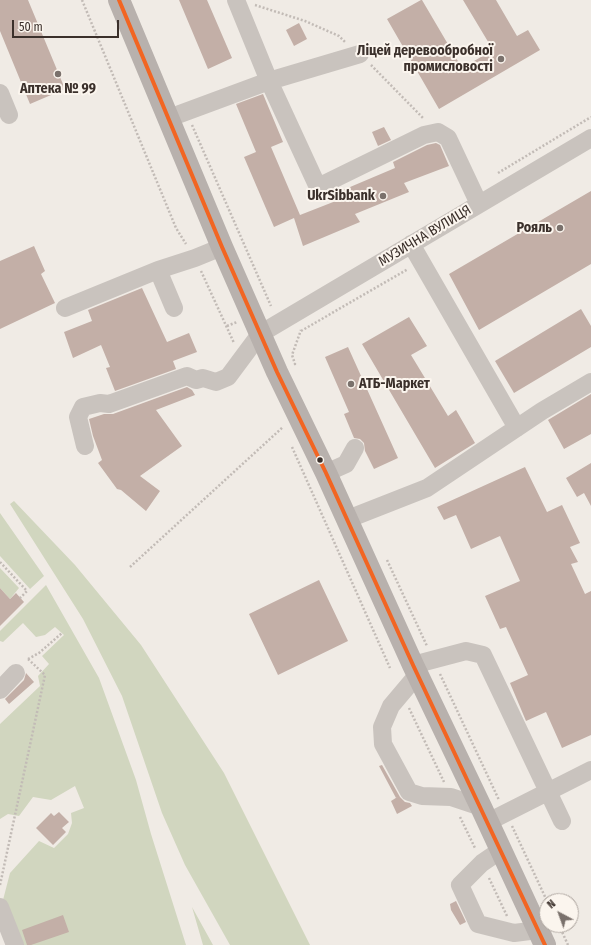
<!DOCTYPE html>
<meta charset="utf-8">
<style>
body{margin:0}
#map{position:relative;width:591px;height:945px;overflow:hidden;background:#f0ebe5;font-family:"Fira Sans Condensed",sans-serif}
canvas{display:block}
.north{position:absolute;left:539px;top:893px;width:40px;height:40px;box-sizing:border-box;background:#fbf5ee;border:1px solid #aea6a0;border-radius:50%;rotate:319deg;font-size:11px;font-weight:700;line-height:16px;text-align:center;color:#3b302b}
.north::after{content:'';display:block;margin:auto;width:14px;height:18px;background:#7a716c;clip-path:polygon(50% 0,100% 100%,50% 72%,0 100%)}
.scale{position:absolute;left:12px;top:20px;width:107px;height:18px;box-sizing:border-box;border:2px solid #3b302b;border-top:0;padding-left:5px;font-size:12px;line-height:14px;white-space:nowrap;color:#3b302b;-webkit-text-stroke:3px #fbf5ee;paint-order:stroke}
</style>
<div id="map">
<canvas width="591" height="945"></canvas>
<div class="north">N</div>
<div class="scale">50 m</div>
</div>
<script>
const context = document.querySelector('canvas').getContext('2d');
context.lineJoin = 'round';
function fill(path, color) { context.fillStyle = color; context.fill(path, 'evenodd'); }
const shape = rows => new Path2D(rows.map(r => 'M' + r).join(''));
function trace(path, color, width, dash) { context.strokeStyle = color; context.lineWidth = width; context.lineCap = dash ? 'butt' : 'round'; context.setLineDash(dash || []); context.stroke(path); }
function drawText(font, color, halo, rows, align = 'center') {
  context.font = font + ' "Fira Sans Condensed",sans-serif'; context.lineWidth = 4; context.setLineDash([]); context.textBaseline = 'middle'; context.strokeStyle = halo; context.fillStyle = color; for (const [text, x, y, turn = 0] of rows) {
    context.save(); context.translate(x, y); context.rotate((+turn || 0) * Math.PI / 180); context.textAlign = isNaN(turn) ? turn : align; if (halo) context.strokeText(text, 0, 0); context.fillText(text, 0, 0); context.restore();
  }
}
fill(shape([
 [14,501,75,565,141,645,224,773,310,945,230,945,185,865,162,813,122,696,83,619,10,504],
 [0,513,44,576,30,589,0,556],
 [0,568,19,588,10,599,0,588],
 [46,585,99,678,136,780,151,834,186,945,24,945,3,900,10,873,39,841,54,848,68,834,72,823,71,813,84,808,75,786,51,800,33,797,19,816,8,814,0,819,0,724,40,686,38,676,49,664,42,656,64,635,55,627,45,635,36,637,23,623,3,642,0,641,0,631],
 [192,907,213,945,203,945]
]), '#d1d6bf');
fill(shape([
 [0,0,28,0,65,89,30,104,0,31],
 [179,0,207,0,232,58,208,69],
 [421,0,422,0,462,68,493,50,463,0,496,0,517,36,528,30,540,50,439,109,387,19],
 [299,23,307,39,294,46,286,30],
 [263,94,283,142,271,147,300,215,346,197,343,190,395,168,393,162,427,145,436,143,440,145,449,166,404,183,409,192,355,214,360,222,303,246,294,218,274,227,244,157,256,152,236,104],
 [384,127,391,140,378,146,372,132],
 [591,191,591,264,479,330,449,274],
 [34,246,45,271,41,274,55,303,0,329,0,261],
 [142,288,167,342,189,333,197,352,173,361,176,369,115,391,106,368,110,367,101,345,73,358,64,332,92,321,88,310],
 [581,309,591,326,591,347,514,393,495,361],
 [409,317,427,346,411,355,448,416,456,410,475,443,435,468,362,344],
 [348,347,398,458,374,469,365,451,364,443,360,439,354,438,344,414,349,412,325,357],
 [187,387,192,390,195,395,156,410,182,446,140,476,160,491,146,511,121,490,117,489,98,463,102,460,93,436,89,419,104,414,113,414],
 [591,394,591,434,564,449,548,420],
 [591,463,591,506,584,493,577,497,566,478],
 [525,467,547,512,562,505,580,543,570,547,578,562,571,564,585,594,591,591,591,735,562,748,546,712,526,721,510,683,528,675,506,627,500,629,485,596,520,581,500,536,471,549,456,515,444,520,437,507],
 [319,580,348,641,278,675,249,614],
 [0,588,10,599,16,593,24,602,0,626],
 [26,673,34,682,9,704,5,699,24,680],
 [382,765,400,797,405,802,410,803,412,806,397,814,391,801,399,796,396,798,379,766],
 [59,812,69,822,62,828,66,832,53,845,36,828,51,813,54,816],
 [456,901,466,922,460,925,451,910,450,904],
 [63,915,69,932,31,945,27,945,22,930]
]), '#c3afa7');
trace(shape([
 [82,0,176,228,186,244],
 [255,5,305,21,339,36,346,43],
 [371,65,424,119],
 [192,125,271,306],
 [498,173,591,117],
 [201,271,234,343],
 [227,326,237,322],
 [301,331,408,269],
 [294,364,295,364,292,355,301,330],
 [292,447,390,668],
 [387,560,427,646],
 [0,562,27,591,20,598],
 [130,567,283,427],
 [28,659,39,653,62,633],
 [440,674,499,800],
 [409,708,444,782],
 [460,817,475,848],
 [512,826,547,901],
 [489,878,507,916],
 [0,885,45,675,28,659],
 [559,925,568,945]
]), '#c2bbb6', 2.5, [2, 2]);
trace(shape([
 [236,0,269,81,316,183,324,184,424,135,438,132,448,138,479,204],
 [0,93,9,115],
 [169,118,269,81,360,54],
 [411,244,517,428],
 [158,270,174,308],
 [65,308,158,270,195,258,222,247],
 [85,446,78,417,83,407,100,403,109,404,187,376,196,380,203,378,216,382,228,377,260,334,591,138],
 [326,473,346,464,355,448],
 [348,519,427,488,542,411,591,382],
 [413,665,466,651,483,655,562,821],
 [418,674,391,706,382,727,383,744,409,792,422,796,451,797,481,807],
 [0,690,16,673],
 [488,822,591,770],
 [501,850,482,863,460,885,478,924,514,933,538,930],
 [0,907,15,945]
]), '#c9c3be', 18);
trace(shape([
 [119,0,222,247,277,372,326,473,413,665,481,807,545,945]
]), '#b8b1ad', 22);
trace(shape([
 [119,0,222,247,277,372,326,473,413,665,545,945]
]), '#f26522', 4);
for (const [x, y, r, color] of [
 [501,59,4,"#7a716c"],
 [58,74,4,"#7a716c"],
 [383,196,4,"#7a716c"],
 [560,228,4,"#7a716c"],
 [351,384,4,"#7a716c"],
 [320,460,3.5,"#3b302b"]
]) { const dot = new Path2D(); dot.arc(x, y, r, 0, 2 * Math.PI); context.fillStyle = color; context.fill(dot); trace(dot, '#fbf5ee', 1.5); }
drawText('bold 14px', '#3b302b', '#fbf5ee', [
 ["Ліцей деревообробної",493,51],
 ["промисловості",493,67],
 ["Аптека № 99",58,89,"center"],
 ["UkrSibbank",375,196],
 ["Рояль",552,228],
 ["АТБ-Маркет",359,384,"left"]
], 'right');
drawText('14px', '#3b302b', '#fbf5ee', [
 ["МУЗИЧНА ВУЛИЦЯ",425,236,-31]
]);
</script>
